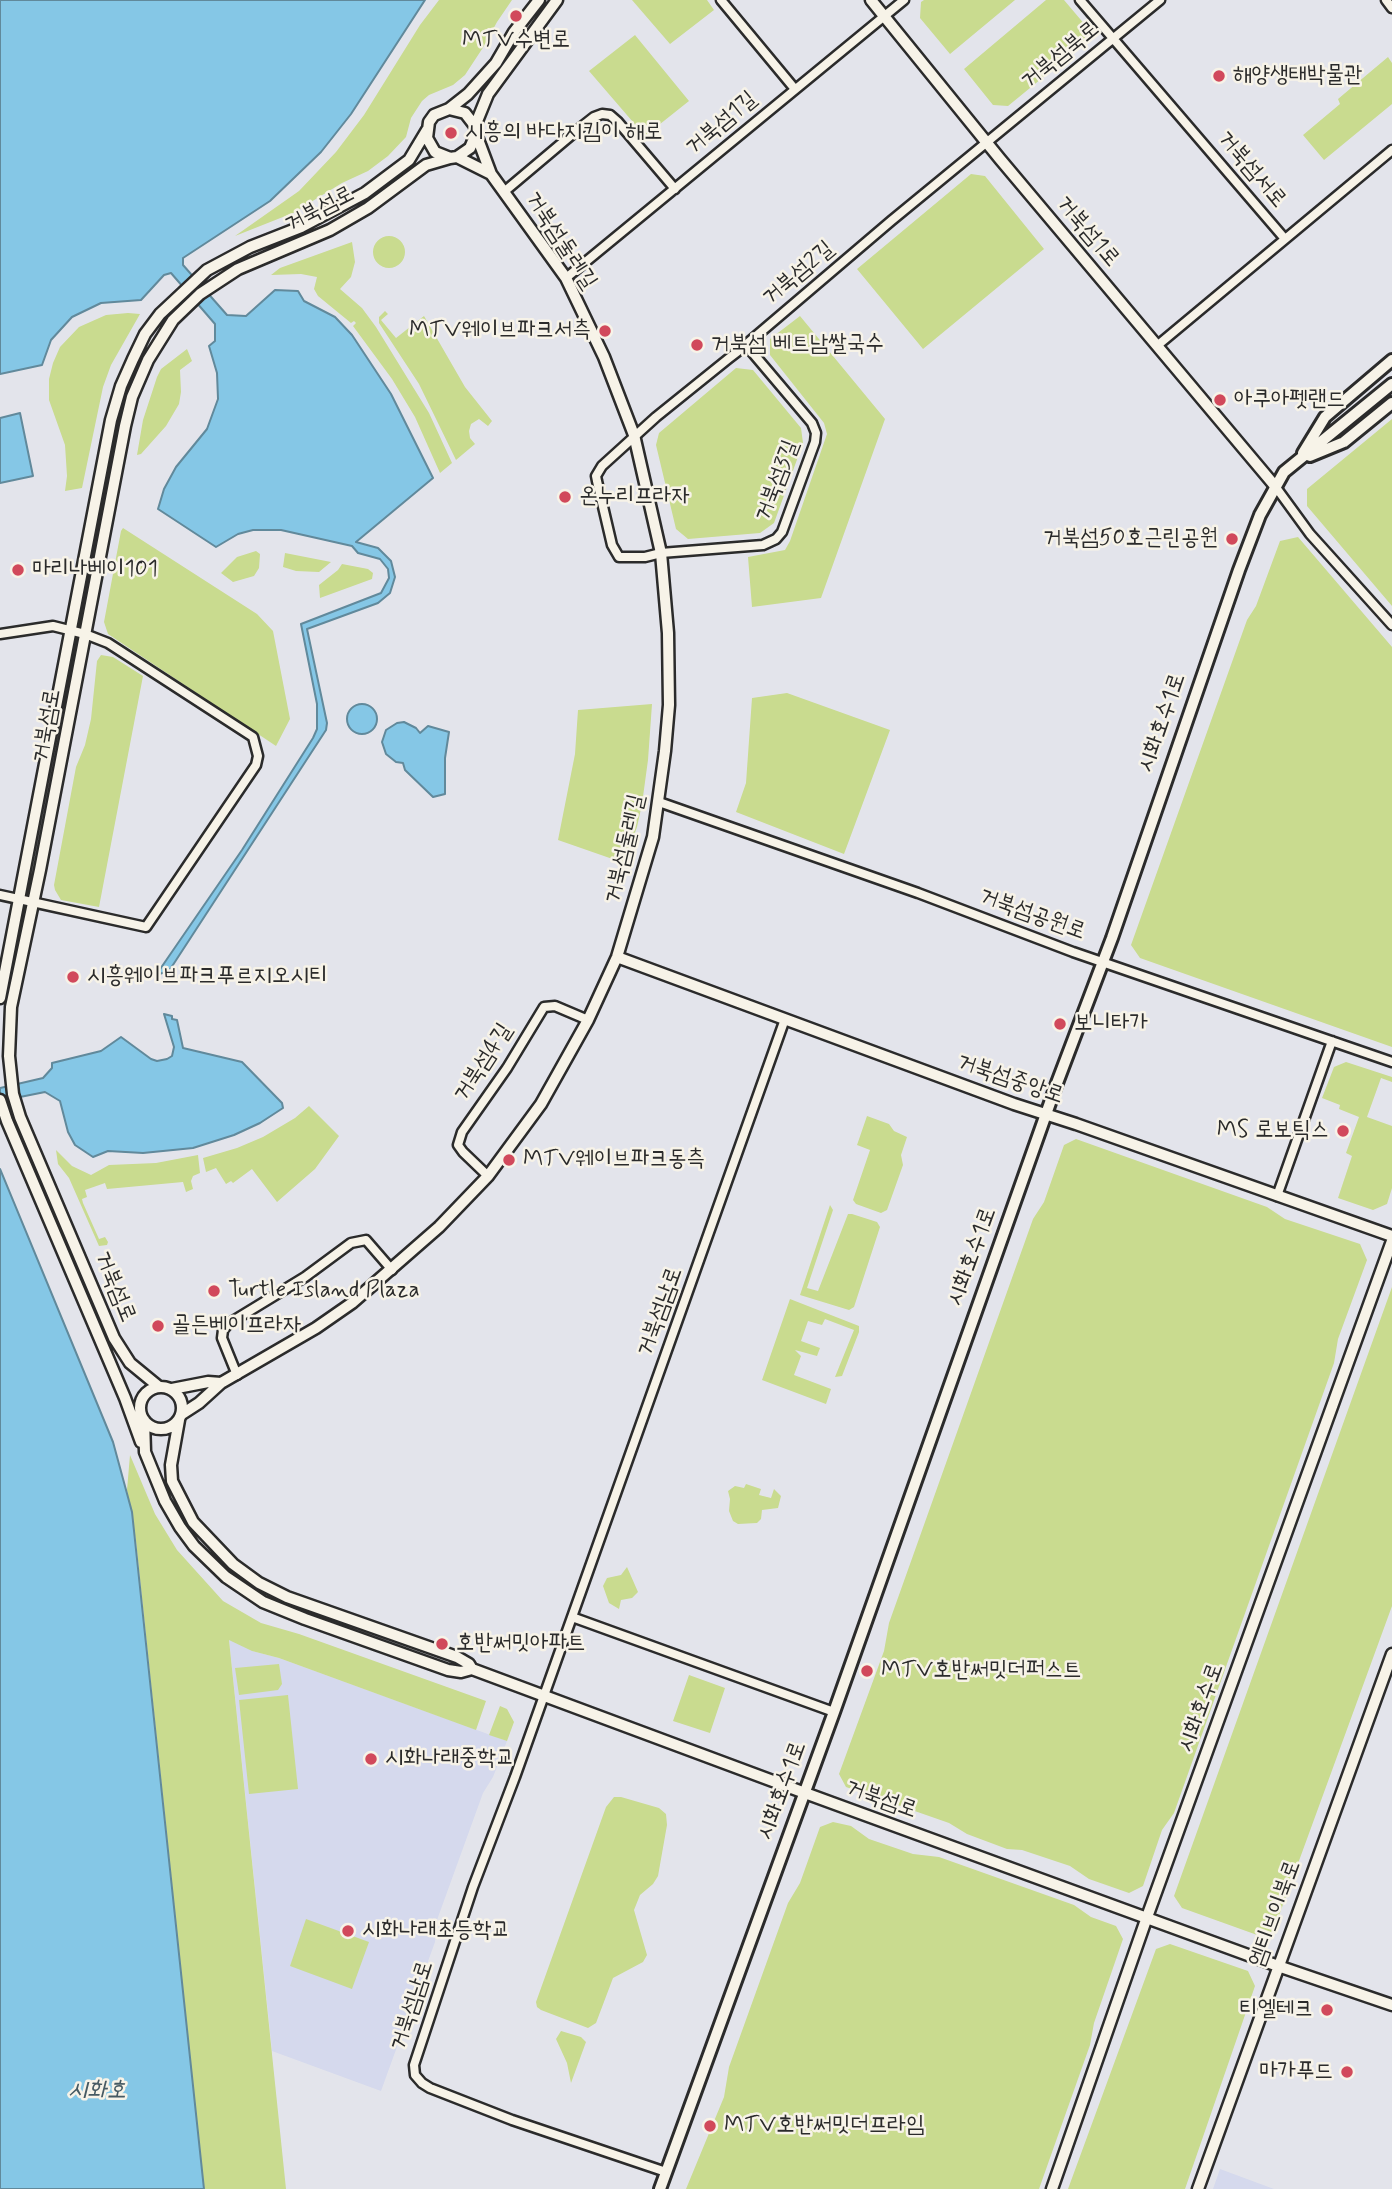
<!DOCTYPE html>
<meta charset="utf-8">
<style>
body{margin:0}
canvas{display:block;background:#e3e4eb}
</style>
<canvas width="1392" height="2189"></canvas>
<script>
const context = document.querySelector('canvas').getContext('2d');
context.lineJoin = 'round';
function fill(path, color) { context.fillStyle = color; context.fill(path, 'evenodd'); }
const shape = rows => new Path2D(rows.map(r => 'M' + r).join(''));
function trace(path, color, width, dash) { context.strokeStyle = color; context.lineWidth = width; context.lineCap = dash ? 'butt' : 'round'; context.setLineDash(dash || []); context.stroke(path); }
function drawText(font, color, halo, rows, align = 'center') {
  context.font = font + ' Mynerve,"Poor Story",sans-serif'; context.lineWidth = 5; context.setLineDash([]); context.textBaseline = 'middle'; context.strokeStyle = halo; context.fillStyle = color; for (const [text, x, y, turn = 0] of rows) {
    context.save(); context.translate(x, y); context.rotate((+turn || 0) * Math.PI / 180); context.textAlign = isNaN(turn) ? turn : align; if (halo) context.strokeText(text, 0, 0); context.fillText(text, 0, 0); context.restore();
  }
}
fill(shape([
 [229,1639,252,1651,279,1658,507,1741,493,1777,483,1793,437,1920,435,1942,381,2091,272,2051],
 [1220,2169,1274,2189,1213,2189]
]), '#d5d9ed');
fill(shape([
 [439,0,512,0,497,22,484,46,465,75,453,85,429,95,422,101,411,118,406,137,388,156,368,171,342,183,293,213,235,236,299,191,336,152,364,115,420,25],
 [632,0,707,0,714,10,670,44],
 [924,0,1015,0,950,54,920,18,921,2],
 [1046,0,1064,0,1086,26,1085,43,1008,106,993,105,964,69],
 [635,35,689,101,645,136,589,71],
 [1388,57,1392,63,1392,104,1324,160,1303,135,1340,104,1338,99],
 [971,174,985,176,1044,249,923,349,857,269],
 '373 252a16 16 0 1 1 32 0a16 16 0 1 1-32 0Z',
 [352,242,355,262,351,277,340,289,362,308,376,327,429,413,452,463,440,473,415,417,392,379,353,326,356,323,354,321,351,323,318,296,314,289,317,277,301,274,271,275,280,268],
 [385,311,388,314,381,320,396,338,424,316,465,387,492,421,488,426,479,419,471,424,469,431,470,438,475,444,456,460,419,384,379,323,379,317],
 [128,313,140,314,111,365,103,387,82,488,65,491,67,476,65,445,49,400,49,379,53,363,60,347,79,327,106,315],
 [800,316,885,419,821,598,752,607,748,557,785,550,790,541,827,434,824,423,770,355,770,339],
 [187,349,192,361,180,370,181,392,179,404,166,426,141,454,137,455,143,420,157,377,161,369],
 [736,368,753,370,801,428,803,443,774,523,760,533,688,539,676,529,656,445,659,433],
 [1392,419,1392,606,1307,506,1307,489],
 [123,528,257,614,273,631,290,719,276,746,108,634,104,622,121,531],
 [1298,537,1392,647,1392,1047,1140,958,1131,945,1247,620,1256,606,1280,541],
 [256,551,260,554,259,568,254,576,233,582,221,573,237,557],
 [285,553,331,562,319,572,296,571,283,567],
 [342,564,368,569,373,573,372,579,320,598,319,585,338,570],
 [101,655,113,657,143,676,99,907,61,900,55,890,54,885,76,767,85,745,91,719,97,661],
 [787,693,890,730,844,854,736,812,746,783,752,698],
 [652,704,648,760,642,804,637,827,624,863,558,840,575,754,578,710],
 [1346,1062,1392,1077,1392,1082,1381,1078,1367,1117,1392,1126,1392,1188,1387,1204,1373,1210,1338,1198,1352,1156,1346,1153,1359,1117,1339,1109,1340,1105,1322,1098,1334,1067],
 [309,1106,339,1136,315,1169,277,1202,252,1169,233,1183,231,1181,226,1184,216,1168,206,1172,203,1158,237,1148,263,1137,295,1118],
 [867,1116,889,1124,894,1131,907,1137,901,1155,903,1165,887,1210,881,1213,856,1204,853,1200,870,1150,857,1145],
 [1076,1139,1267,1207,1285,1219,1360,1244,1367,1260,1338,1339,1334,1363,1174,1813,1162,1830,1143,1886,1129,1893,1089,1879,1070,1866,1022,1850,1007,1849,967,1834,949,1823,846,1787,839,1774,884,1651,889,1623,1033,1219,1044,1202,1064,1145],
 [56,1150,72,1166,91,1175,109,1165,156,1163,198,1155,200,1173,193,1176,191,1181,193,1189,186,1192,183,1182,107,1189,105,1183,85,1190,87,1197,82,1199,83,1203,99,1239,105,1237,108,1242,107,1245,99,1246,69,1178,58,1164],
 [830,1205,833,1210,807,1288,818,1291,848,1214,852,1214,877,1222,880,1227,854,1307,849,1310,800,1295],
 [1392,1287,1392,1606,1273,1932,1260,1936,1182,1908,1174,1896],
 [790,1299,859,1326,859,1332,842,1376,835,1377,854,1330,825,1319,822,1325,808,1321,801,1341,820,1348,817,1356,795,1350,801,1356,794,1375,831,1389,826,1404,762,1380],
 [130,1455,155,1514,177,1550,223,1601,261,1623,299,1634,486,1701,476,1730,279,1658,252,1651,229,1640,286,2189,204,2189,136,1541,127,1490],
 [746,1484,761,1489,759,1495,771,1498,774,1489,781,1496,778,1508,762,1510,761,1519,757,1523,738,1524,733,1521,729,1511,730,1499,728,1491,735,1486,744,1488],
 [627,1567,638,1592,632,1598,621,1600,619,1609,609,1603,603,1586,607,1578,621,1575],
 [279,1664,282,1684,278,1690,239,1695,235,1668],
 [689,1675,725,1688,710,1733,673,1721],
 [288,1695,298,1789,249,1794,239,1700],
 [500,1706,507,1709,514,1722,507,1741,489,1735],
 [614,1797,621,1797,659,1808,666,1814,667,1825,658,1876,653,1884,640,1895,634,1910,647,1955,643,1962,613,1978,596,2023,588,2028,541,2010,537,2007,536,2002,606,1807],
 [833,1822,851,1826,869,1839,913,1854,939,1857,1074,1905,1091,1917,1116,1926,1123,1939,1094,2023,1090,2045,1039,2189,686,2189,724,2097,729,2067,788,1903,800,1883,820,1827],
 [306,1919,369,1942,352,1989,290,1966],
 [1170,1944,1248,1971,1255,1986,1185,2189,1068,2189,1156,1949],
 [561,2031,581,2037,586,2042,571,2083,567,2063,556,2039]
]), '#c9db8f');
const water = shape([
 [0,0,425,0,351,114,321,152,270,201,183,258,183,265,227,315,246,316,275,290,298,291,304,301,335,317,352,335,391,394,433,478,356,542,378,548,391,561,395,577,390,593,378,603,307,629,327,723,326,730,169,971,156,975,242,850,313,738,317,729,317,704,301,624,381,593,389,578,388,569,380,559,358,553,352,546,281,530,253,530,238,534,216,547,158,509,164,489,176,467,207,429,218,399,217,373,209,346,215,341,215,324,171,273,164,275,141,300,101,303,72,317,51,340,42,365,0,374,0,0],
 [20,413,33,476,0,483,0,418,20,413],
 '347 719a15 15 0 1 1 30 0a15 15 0 1 1-30 0Z',
 [404,722,416,728,420,733,428,726,449,732,445,758,445,794,433,797,405,770,403,763,396,762,386,754,382,742,386,730,397,723,404,722],
 [164,1014,172,1016,172,1019,177,1020,183,1048,242,1062,282,1103,283,1108,260,1123,234,1135,193,1148,143,1153,108,1151,93,1157,75,1145,68,1132,60,1101,45,1092,0,1101,0,1088,43,1078,52,1068,52,1063,101,1051,121,1037,151,1059,157,1061,167,1059,172,1056,174,1047,164,1014],
 [0,1169,113,1442,132,1512,204,2189,0,2189,0,1169]
]);
fill(water, '#85c7e6');
trace(water, '#61899b', 2);
const minor = shape([
 [721,0,794,88],
 [1080,0,1285,239],
 [1386,0,1392,8],
 [505,191,575,132,594,117,602,114,610,115,618,122,675,189],
 [566,278,904,0],
 [746,345,812,423,816,433,815,442,782,532,776,539,763,545,661,553,645,557,619,557,612,545,597,481,596,476,602,466,656,417,728,359,746,345,749,342,891,221,1160,0],
 [1158,345,1392,150],
 [1275,486,1310,534,1392,625],
 [0,634,53,626,85,634,108,643,253,737,258,756,256,765,146,927,0,895],
 [659,802,918,893,1073,952,1392,1062],
 [488,1176,463,1152,458,1145,462,1132,507,1068,544,1007,555,1006,588,1020],
 [1277,1196,1332,1041],
 [237,1375,222,1338,223,1330,228,1324,305,1277,351,1243,366,1240,392,1270],
 [572,1617,834,1712],
 [666,2172,512,2120,430,2088,422,2083,415,2075,414,2065,473,1887,515,1777,785,1019]
]);
const tertiary = shape([
 [871,0,1000,159,1275,486],
 [449,109,468,94,496,63,514,32,539,0],
 [475,126,465,113,449,109,434,115,429,122,427,138,435,152,450,158,457,157,470,148,476,134,475,126,488,94,557,0],
 [457,157,491,174],
 [617,957,1014,1104,1076,1124,1392,1236],
 [0,998,111,420,121,386,133,359,145,334,160,314,207,270,250,247,301,227,365,193,409,160,427,130],
 [0,1100,7,1121,125,1398,141,1442],
 [158,1386,130,1363,114,1338,20,1117,13,1094,9,1056,11,1007,40,870,125,426,132,397,148,360,173,320,200,294,238,269,330,230,368,208,426,165,450,158],
 '140 1408a21 21 0 1 1 42 0a21 21 0 1 1-42 0Z',
 [172,1389,208,1382,221,1383],
 [182,1414,199,1403,221,1383,316,1328,352,1303,439,1227,488,1176,541,1104,588,1020,617,957,653,837,665,751,669,705,668,633,661,553,634,435,604,357,566,278,491,174,476,134],
 [144,1420,145,1452,165,1501,180,1527,194,1546,226,1577,263,1602,305,1619,448,1670,461,1672,472,1669],
 [179,1420,171,1465,172,1481,193,1522,233,1564,259,1583,287,1597,457,1657,469,1664,472,1669],
 [472,1669,805,1793,1278,1966,1392,2005],
 [1052,2189,1147,1917,1392,1241],
 [1198,2189,1392,1654]
]);
const secondary = shape([
 [1303,453,1325,417,1392,360],
 [1310,456,1344,442,1392,403],
 [660,2189,834,1712,1057,1083,1112,938,1239,570,1260,515,1284,472,1392,384]
]);
trace(minor, '#2b2b2b', 13);
trace(tertiary, '#2b2b2b', 15);
trace(secondary, '#2b2b2b', 16);
trace(minor, '#f7f3e8', 8);
trace(tertiary, '#f7f3e8', 10);
trace(secondary, '#f7f3e8', 10);
for (const [x, y, r, color] of [
 [516,16,7,"#d1495b"],
 [1219,76,7,"#d1495b"],
 [451,133,7,"#d1495b"],
 [605,331,7,"#d1495b"],
 [697,345,7,"#d1495b"],
 [1220,400,7,"#d1495b"],
 [565,497,7,"#d1495b"],
 [1232,539,7,"#d1495b"],
 [18,570,7,"#d1495b"],
 [73,977,7,"#d1495b"],
 [1060,1024,7,"#d1495b"],
 [1343,1131,7,"#d1495b"],
 [509,1160,7,"#d1495b"],
 [214,1291,7,"#d1495b"],
 [158,1326,7,"#d1495b"],
 [442,1644,7,"#d1495b"],
 [867,1671,7,"#d1495b"],
 [371,1759,7,"#d1495b"],
 [348,1931,7,"#d1495b"],
 [1327,2010,7,"#d1495b"],
 [1347,2072,7,"#d1495b"],
 [710,2126,7,"#d1495b"]
]) { const dot = new Path2D(); dot.arc(x, y, r, 0, 2 * Math.PI); context.fillStyle = color; context.fill(dot); trace(dot, '#f7f3e8', 2.5); }
drawText('23px', '#2b2b2b', '#f7f3e8', [
 ["MTV수변로",516,41,"center"],
 ["해양생태박물관",1233,76],
 ["시흥의 바다지킴이 해로",465,133],
 ["MTV웨이브파크서측",591,331,"right"],
 ["거북섬 베트남쌀국수",711,345],
 ["아쿠아펫랜드",1234,400],
 ["온누리프라자",579,497],
 ["거북섬50호근린공원",1218,539,"right"],
 ["마리나베이101",32,570],
 ["시흥웨이브파크푸르지오시티",87,977],
 ["보니타가",1074,1024],
 ["MS 로보틱스",1329,1131,"right"],
 ["MTV웨이브파크동측",523,1160],
 ["Turtle Island Plaza",228,1291],
 ["골든베이프라자",172,1326],
 ["호반써밋아파트",456,1644],
 ["MTV호반써밋더퍼스트",881,1671],
 ["시화나래중학교",385,1759],
 ["시화나래초등학교",362,1931],
 ["티엘테크",1313,2010,"right"],
 ["마가푸드",1333,2072,"right"],
 ["MTV호반써밋더프라임",724,2126]
], 'left');
drawText('23px', '#2b2b2b', '#f7f3e8', [
 ["거북섬북로",1061,56,-39],
 ["거북섬1길",722,124,-40],
 ["거북섬서로",1251,170,50],
 ["거북섬로",320,210,-27],
 ["거북섬1로",1087,232,50],
 ["거북섬둘레길",560,241,57],
 ["거북섬2길",799,274,-40],
 ["거북섬3길",778,481,-69],
 ["시화호수1로",1163,723,-71],
 ["거북섬로",48,726,-80],
 ["거북섬둘레길",626,849,-77],
 ["거북섬공원로",1032,915,20],
 ["거북섬4길",484,1063,-57],
 ["거북섬중앙로",1010,1080,19],
 ["시화호수1로",973,1257,-70],
 ["거북섬로",114,1287,68],
 ["거북섬남로",661,1312,-70],
 ["시화호수로",1202,1708,-70],
 ["시화호수1로",783,1791,-70],
 ["거북섬로",881,1800,20],
 ["엠티브이북로",1276,1914,-70],
 ["거북섬남로",413,2006,-72]
]);
drawText('italic 24px', '#465a63', '#f7f3e8', [
 ["시화호",97,2092]
]);
</script>
